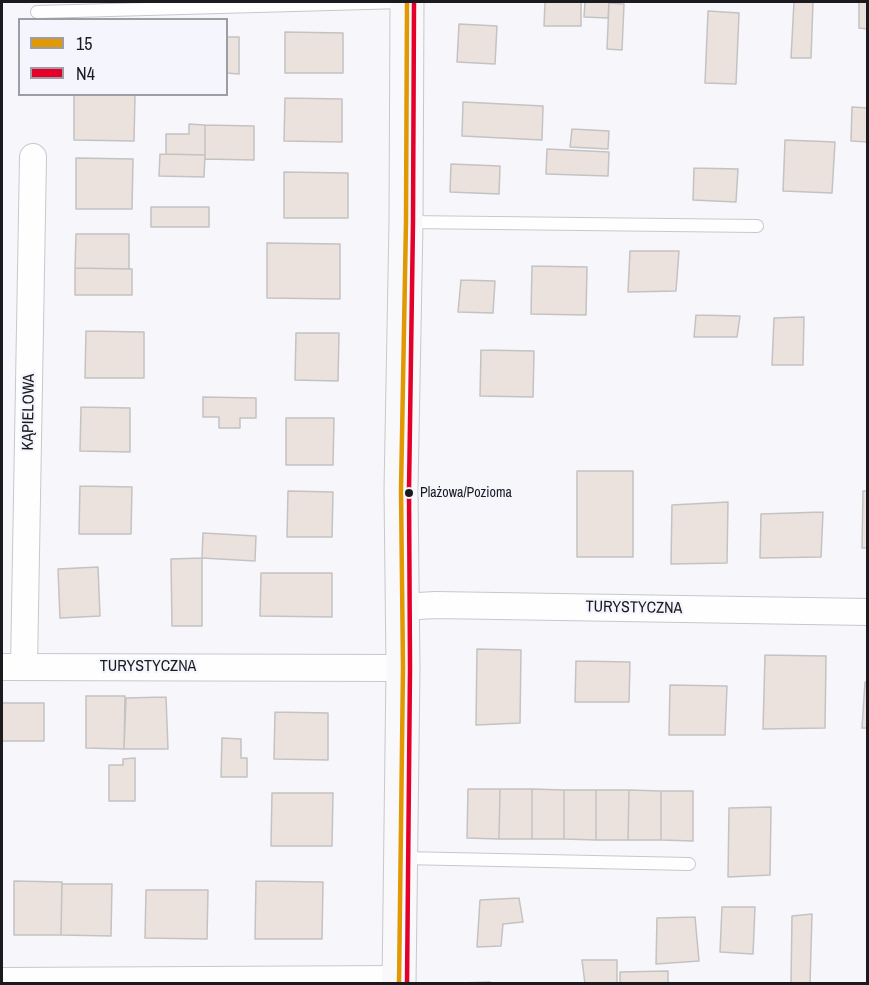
<!DOCTYPE html>
<meta charset="utf-8">
<style>
body{margin:0}
#map{position:relative;width:869px;height:985px;overflow:hidden;background:#f6f6fb;font-family:"Archivo Narrow",sans-serif}
canvas{display:block}
.frame{position:absolute;inset:0;border:3px solid #1a1a1f;pointer-events:none}
.legend{position:absolute;left:18px;top:18px;width:210px;height:78px;box-sizing:border-box;background:#f4f5fd;border:2px solid #9d9da4;margin:0;padding:8px 10px;list-style:none;font-size:18px;color:#1a1a1f}
.legend li{display:flex;align-items:center;gap:12px;height:30px}
.legend b{width:30px;border:2px solid #9d9da4}
</style>
<div id="map">
<canvas width="869" height="985"></canvas>
<div class="frame"></div>
<ul class="legend">
<li><b style="height:8px;background:#e19803"></b>15</li>
<li><b style="height:8px;background:#e4002b"></b>N4</li>
</ul>
</div>
<script>
const context = document.querySelector('canvas').getContext('2d');
context.lineJoin = 'round';
function fill(path, color) { context.fillStyle = color; context.fill(path, 'evenodd'); }
const shape = rows => new Path2D(rows.map(r => 'M' + r).join(''));
function trace(path, color, width, dash) { context.strokeStyle = color; context.lineWidth = width; context.lineCap = dash ? 'butt' : 'round'; context.setLineDash(dash || []); context.stroke(path); }
function drawText(font, color, halo, rows, align = 'center') {
  context.font = font + ' "Archivo Narrow",sans-serif'; context.lineWidth = 4.5; context.setLineDash([]); context.textBaseline = 'middle'; context.strokeStyle = halo; context.fillStyle = color; for (const [text, x, y, turn = 0] of rows) {
    context.save(); context.translate(x, y); context.rotate((+turn || 0) * Math.PI / 180); context.textAlign = isNaN(turn) ? turn : align; if (halo) context.strokeText(text, 0, 0); context.fillText(text, 0, 0); context.restore();
  }
}
const building = shape([
 [545,2,581,2,581,26,544,26,545,2],
 [585,2,609,2,608,18,584,17,585,2],
 [794,2,813,2,811,58,791,58,794,2],
 [859,2,868,2,868,29,859,28,859,2],
 [609,3,624,4,622,50,607,49,609,3],
 [708,11,739,13,736,84,705,83,708,11],
 [459,24,497,26,495,64,457,62,459,24],
 [285,32,343,33,343,73,285,73,285,32],
 [226,37,239,37,239,74,226,73,226,37],
 [74,95,135,95,134,141,74,140,74,95],
 [285,98,342,99,342,142,284,141,285,98],
 [463,102,543,106,542,140,462,136,463,102],
 [852,107,868,108,868,142,851,141,852,107],
 [189,124,205,125,205,155,166,154,166,134,189,134,189,124],
 [205,125,254,126,254,160,205,159,205,125],
 [572,129,609,131,608,149,570,147,572,129],
 [785,140,835,142,832,193,783,191,785,140],
 [547,149,609,152,608,176,546,174,547,149],
 [160,154,205,155,204,177,159,176,160,154],
 [76,158,133,159,132,209,76,209,76,158],
 [451,164,500,166,499,194,450,192,451,164],
 [694,168,738,169,736,202,693,200,694,168],
 [284,172,348,173,348,218,284,218,284,172],
 [151,207,209,207,209,227,151,227,151,207],
 [76,234,129,234,129,269,75,268,76,234],
 [267,243,340,244,340,299,267,298,267,243],
 [630,251,679,251,676,291,628,292,630,251],
 [532,266,587,267,586,315,531,314,532,266],
 [75,268,132,269,132,295,75,295,75,268],
 [461,280,495,281,493,313,458,312,461,280],
 [696,315,740,316,737,337,694,337,696,315],
 [804,317,803,365,772,365,774,318,804,317],
 [86,331,144,332,144,378,85,378,86,331],
 [296,333,339,333,338,381,295,380,296,333],
 [481,350,534,351,533,397,480,396,481,350],
 [203,397,256,398,256,418,240,418,240,428,219,428,219,417,203,417,203,397],
 [81,407,130,408,130,452,80,451,81,407],
 [286,418,334,418,333,465,286,465,286,418],
 [577,471,633,471,633,557,577,557,577,471],
 [80,486,132,487,131,534,79,534,80,486],
 [288,491,333,492,332,537,287,537,288,491],
 [863,491,868,491,868,548,862,548,863,491],
 [728,502,727,563,671,564,672,505,728,502],
 [823,512,821,557,760,558,761,514,823,512],
 [203,533,256,536,255,561,202,558,203,533],
 [202,558,202,626,172,626,171,559,202,558],
 [98,567,100,616,60,618,58,569,98,567],
 [261,573,332,573,332,617,260,616,261,573],
 [477,649,521,650,520,723,476,725,477,649],
 [765,655,826,656,825,728,763,729,765,655],
 [576,661,630,662,629,702,575,702,576,661],
 [865,682,868,682,868,728,862,728,865,682],
 [670,685,727,686,725,735,669,735,670,685],
 [86,696,125,696,124,749,86,748,86,696],
 [166,697,168,749,124,749,126,698,166,697],
 [2,703,44,703,44,741,2,741,2,703],
 [275,712,328,713,328,760,274,759,275,712],
 [222,738,241,739,241,758,247,758,247,777,221,777,222,738],
 [135,758,135,801,109,801,109,765,123,765,123,759,135,758],
 [468,789,500,789,499,839,467,838,468,789],
 [500,789,532,789,532,839,499,839,500,789],
 [532,789,564,790,564,839,532,839,532,789],
 [564,790,596,790,596,840,564,839,564,790],
 [596,790,629,790,628,840,596,840,596,790],
 [629,790,661,791,661,840,628,840,629,790],
 [661,791,693,791,693,841,661,840,661,791],
 [272,793,333,793,332,846,271,846,272,793],
 [771,807,770,875,728,877,729,808,771,807],
 [14,881,62,882,61,935,14,935,14,881],
 [256,881,323,882,322,939,255,939,256,881],
 [62,884,112,884,111,936,61,935,62,884],
 [146,890,208,890,207,939,145,938,146,890],
 [519,898,523,922,503,924,501,946,477,947,480,900,519,898],
 [722,907,755,907,753,954,720,952,722,907],
 [812,914,810,984,791,984,792,916,812,914],
 [695,917,699,961,656,964,657,918,695,917],
 [582,960,617,960,617,984,585,984,582,960],
 [668,971,668,984,620,984,620,972,668,971],
 [490,982,490,984,459,984,459,983,490,982]
]);
fill(building, '#ece2dd');
trace(building, '#c4c2c2', 1.5);
const lane = shape([
 [37,12,404,2],
 [407,222,757,226],
 [402,858,689,864]
]);
const street = shape([
 [401,607,436,605,868,612],
 [2,667,403,668],
 [24,667,33,157],
 [2,981,399,979]
]);
const secondary = shape([
 [399,984,403,668,401,490,406,222,407,2]
]);
trace(lane, '#c8c8cc', 14);
trace(street, '#c8c8cc', 28);
trace(secondary, '#c8c8cc', 35);
trace(lane, '#fefefe', 12);
trace(street, '#fefefe', 26);
trace(secondary, '#f9f9fc', 33);
trace(shape([
 [399,984,403,668,401,490,406,222,407,2]
]), '#e19803', 4.5);
trace(shape([
 [407,984,410,668,409,490,413,222,414,2]
]), '#e4002b', 4.5);
for (const [x, y, r, color] of [
 [409,493,5,"#1a1a1f"]
]) { const dot = new Path2D(); dot.arc(x, y, r, 0, 2 * Math.PI); context.fillStyle = color; context.fill(dot); trace(dot, '#f4f5fd', 2); }
drawText('14px', '#1a1a1f', '#f4f5fd', [
 ["Plażowa/Pozioma",420,493]
], 'left');
drawText('16px', '#1a1a1f', '#f4f5fd', [
 ["KĄPIELOWA",29,412,-89],
 ["TURYSTYCZNA",634,608,1],
 ["TURYSTYCZNA",148,667]
]);
</script>
